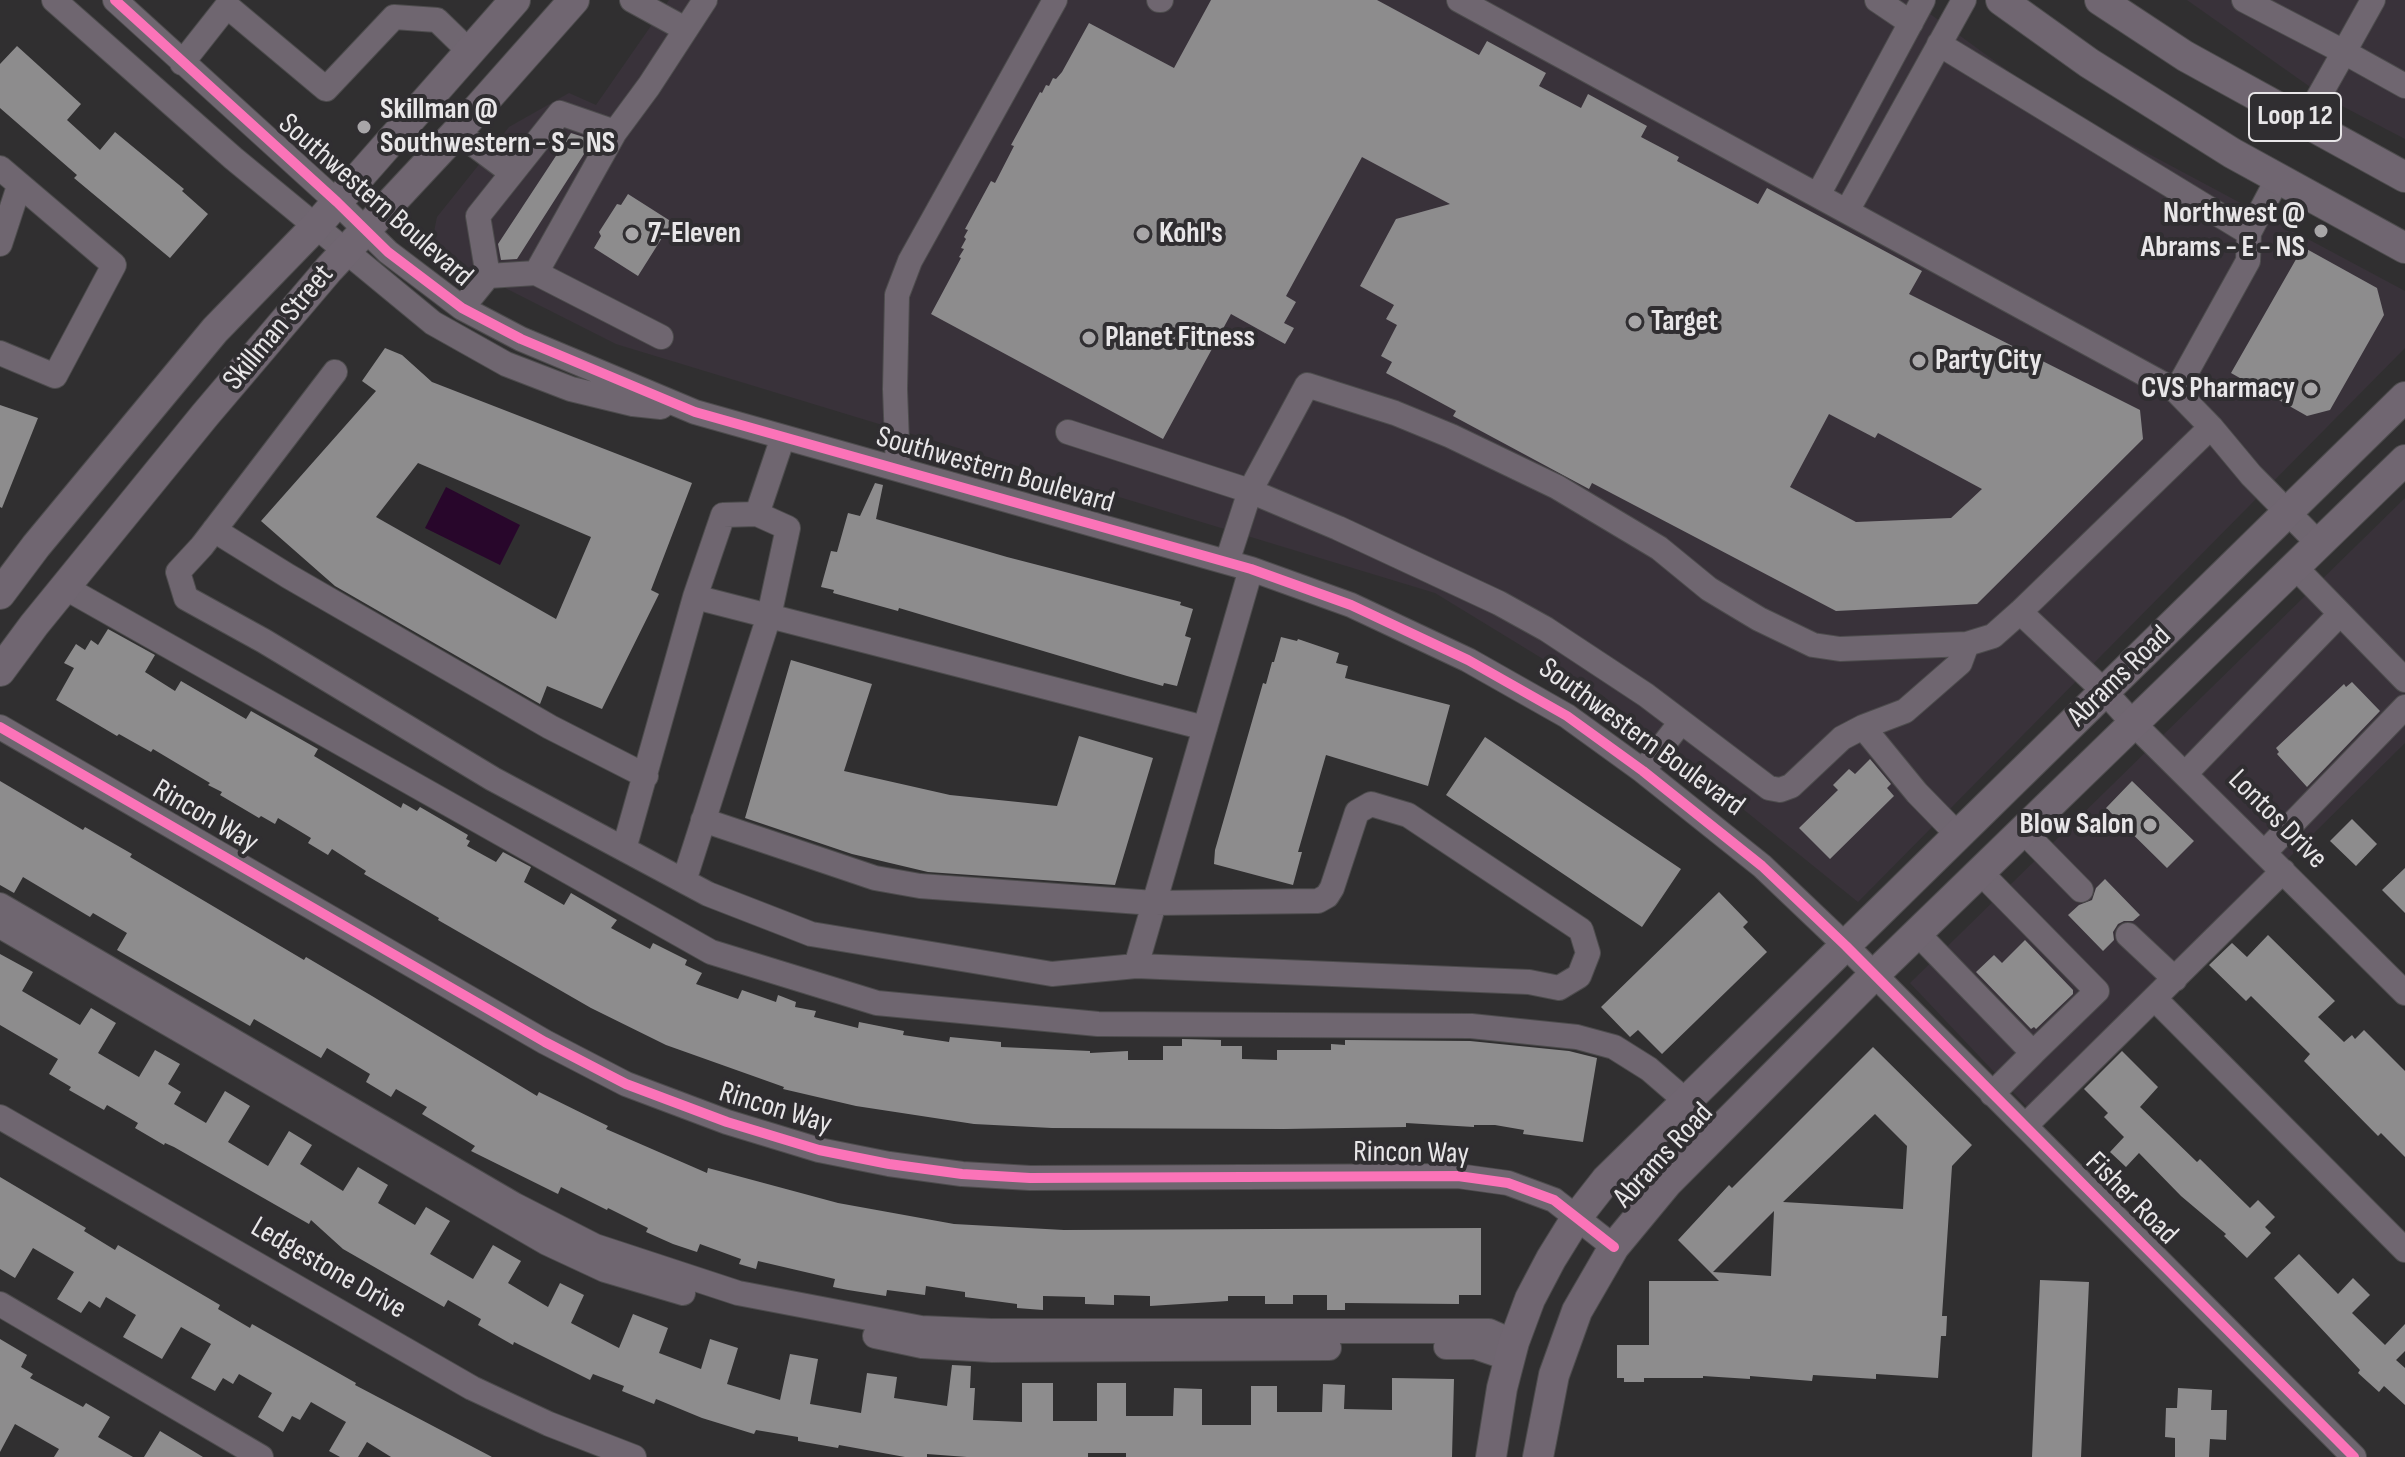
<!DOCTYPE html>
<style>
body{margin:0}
canvas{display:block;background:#302f30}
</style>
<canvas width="2405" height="1457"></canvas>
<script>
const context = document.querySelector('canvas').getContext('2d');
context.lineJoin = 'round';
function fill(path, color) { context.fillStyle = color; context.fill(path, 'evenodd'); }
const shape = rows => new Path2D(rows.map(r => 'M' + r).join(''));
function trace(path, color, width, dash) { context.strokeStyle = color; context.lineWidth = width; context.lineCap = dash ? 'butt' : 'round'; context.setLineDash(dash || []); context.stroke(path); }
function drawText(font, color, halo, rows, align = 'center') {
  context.font = font + ' "Sofia Sans Condensed",sans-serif'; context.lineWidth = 8; context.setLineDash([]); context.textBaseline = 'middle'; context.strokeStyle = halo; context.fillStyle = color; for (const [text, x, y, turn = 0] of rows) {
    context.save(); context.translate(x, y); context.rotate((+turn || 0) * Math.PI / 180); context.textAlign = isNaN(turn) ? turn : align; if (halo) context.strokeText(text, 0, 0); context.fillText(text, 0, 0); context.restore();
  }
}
fill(shape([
 [669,0,1911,0,2048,100,2405,291,2405,348,1858,902,1602,695,1435,593,616,344,438,254,433,237,437,217,509,127,569,93,596,105],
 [2187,0,2405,0,2405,139,2323,96],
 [2405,498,2405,743,2032,1112,1910,983]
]), '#39323a');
fill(shape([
 [446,487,520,525,500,565,425,528]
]), '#28062b');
fill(shape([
 [1211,0,1377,0,1479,55,1487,41,1546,73,1539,86,1581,108,1588,94,1647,126,1641,137,1679,157,1677,161,1758,204,1767,188,1922,271,1909,294,2140,410,2143,439,1977,604,1836,611,1592,483,1589,489,1453,416,1456,411,1386,373,1392,362,1381,356,1397,325,1386,319,1394,305,1360,286,1396,219,1450,204,1362,157,1286,296,1296,302,1284,323,1294,328,1285,344,1231,314,1163,439,931,314,961,258,959,257,964,249,961,248,966,239,964,237,968,230,965,229,991,181,995,183,1014,146,1011,145,1040,92,1042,93,1046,85,1049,86,1053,78,1056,79,1062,72,1089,23,1174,68],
 [1829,414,1875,438,1878,433,1982,489,1951,518,1856,522,1790,487],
 [17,46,81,104,67,120,100,150,115,132,184,189,182,191,208,214,170,258,74,178,77,175,0,108,0,64],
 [571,133,593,140,517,259,501,260,498,244],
 [628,194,672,222,638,276,594,248,601,236,599,232,617,204,621,205],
 [2303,247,2377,288,2384,315,2330,410,2307,416,2231,373],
 [385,348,402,355,432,382,692,483,651,590,659,594,602,709,547,686,540,704,335,586,261,521,376,391,362,381],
 [418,463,591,537,556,619,376,517],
 [0,405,38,418,2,508,0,507],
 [875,483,883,485,876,519,1007,557,1181,602,1180,605,1193,609,1185,636,1191,638,1177,686,1164,683,1163,686,1127,676,899,608,898,611,833,593,834,590,821,587,831,551,837,552,848,513,860,516],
 [108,629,155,655,145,672,175,691,181,681,246,719,251,711,318,749,314,756,401,808,403,803,417,811,420,807,468,835,466,839,470,841,467,846,496,862,503,852,531,867,524,882,564,905,571,893,617,920,611,928,650,949,653,943,687,960,685,965,702,973,696,984,738,999,742,990,776,1002,778,995,796,1002,795,1007,816,1011,814,1017,858,1028,859,1022,904,1031,903,1035,949,1042,950,1037,1001,1042,1001,1047,1090,1051,1090,1053,1128,1051,1128,1060,1163,1060,1163,1046,1182,1046,1182,1039,1221,1040,1221,1046,1242,1046,1242,1059,1277,1060,1277,1050,1331,1050,1331,1044,1345,1045,1345,1040,1470,1041,1569,1051,1597,1058,1583,1142,1523,1134,1524,1130,1495,1125,1474,1125,1474,1127,1406,1123,1406,1127,1284,1129,1052,1128,974,1124,856,1106,783,1089,784,1087,666,1045,591,1008,438,920,439,918,364,874,366,871,332,849,328,855,308,843,311,838,278,818,275,824,261,816,259,818,220,795,222,792,208,785,210,783,153,749,151,752,119,734,117,736,56,700,74,668,64,663,76,644,85,650,91,640,98,645],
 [1281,637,1297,641,1298,639,1339,653,1336,663,1348,666,1345,678,1450,705,1428,786,1326,755,1298,852,1302,852,1293,885,1214,864,1215,850,1263,683,1266,684,1272,662,1274,662],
 [791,660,872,684,844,771,950,795,1057,806,1079,736,1153,758,1115,885,928,872,852,854,745,818],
 [2352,682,2380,711,2307,787,2277,754,2279,752,2276,748,2344,684,2346,687],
 [1485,737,1681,869,1642,927,1446,795],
 [1870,759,1891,784,1887,788,1894,796,1830,859,1799,828,1838,790,1833,785,1849,769,1855,774],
 [0,781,83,830,85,827,132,854,130,857,304,960,306,957,372,996,537,1096,539,1092,608,1126,606,1129,707,1173,708,1168,838,1203,954,1224,1064,1230,1481,1228,1481,1295,1459,1295,1459,1304,1345,1303,1345,1310,1327,1310,1327,1295,1293,1295,1293,1304,1265,1304,1265,1296,1228,1296,1228,1301,1150,1306,1150,1296,1114,1295,1114,1305,1085,1304,1085,1297,1043,1296,1043,1310,1017,1308,1017,1304,965,1297,965,1292,926,1286,925,1295,887,1290,886,1296,848,1290,833,1287,835,1279,758,1261,756,1269,739,1264,741,1259,700,1244,697,1252,673,1244,646,1232,648,1228,608,1208,607,1210,561,1187,558,1194,471,1151,475,1146,422,1114,427,1107,396,1089,391,1097,366,1082,370,1074,327,1048,321,1058,254,1019,250,1026,117,950,127,933,93,913,90,917,23,877,14,893,0,885],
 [2132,781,2194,841,2167,868,2106,808],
 [2352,819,2377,844,2356,866,2330,841],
 [2405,868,2405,913,2382,890],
 [2105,879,2140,915,2133,921,2124,921,2118,924,2113,932,2114,940,2103,951,2068,915,2079,905,2092,900,2096,888],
 [1719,892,1748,922,1743,927,1767,952,1662,1054,1638,1030,1630,1037,1601,1007],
 [2268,935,2335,1001,2318,1017,2344,1042,2352,1035,2355,1039,2364,1030,2405,1071,2405,1157,2381,1133,2378,1136,2304,1061,2310,1054,2251,996,2246,1001,2209,965,2232,943,2247,957],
 [2025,940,2073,990,2073,994,2036,1029,2034,1027,2031,1029,1976,972,1994,955,2002,963],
 [0,954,33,972,22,991,80,1025,91,1008,116,1023,98,1053,139,1077,155,1050,180,1064,168,1084,181,1092,174,1104,206,1123,225,1091,250,1106,228,1142,268,1166,289,1131,312,1145,300,1164,343,1191,358,1167,388,1185,378,1203,415,1225,426,1207,450,1221,430,1254,473,1279,493,1245,521,1261,508,1283,548,1307,560,1283,584,1295,571,1323,619,1348,633,1314,668,1328,659,1353,701,1369,710,1339,738,1348,727,1384,780,1400,790,1354,818,1359,810,1404,861,1413,867,1373,897,1377,894,1398,947,1406,952,1365,971,1366,970,1388,975,1388,973,1420,1022,1422,1022,1383,1053,1383,1053,1421,1097,1421,1097,1383,1126,1383,1126,1416,1173,1416,1174,1388,1202,1389,1202,1425,1251,1425,1251,1386,1277,1386,1277,1412,1322,1412,1323,1384,1345,1385,1344,1409,1392,1410,1392,1378,1454,1379,1452,1457,1126,1457,1126,1453,1088,1453,1088,1457,967,1457,927,1454,927,1457,905,1457,839,1445,838,1448,798,1441,798,1437,756,1430,754,1434,702,1418,656,1399,654,1404,622,1391,624,1386,593,1374,590,1380,514,1342,513,1345,478,1325,481,1319,448,1300,444,1307,343,1249,311,1220,309,1224,174,1147,165,1143,164,1145,135,1128,138,1123,107,1105,104,1110,69,1090,71,1087,49,1074,58,1059,0,1025],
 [1873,1047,1972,1145,1952,1166,1942,1316,1947,1316,1946,1336,1941,1336,1938,1378,1876,1374,1876,1379,1813,1375,1812,1381,1750,1376,1750,1379,1703,1376,1703,1378,1644,1378,1644,1382,1624,1382,1624,1378,1617,1378,1617,1345,1649,1345,1649,1281,1719,1281,1678,1240,1729,1185,1732,1188],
 [1875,1114,1907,1146,1903,1209,1783,1202],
 [1774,1211,1771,1276,1713,1272],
 [2122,1051,2158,1087,2140,1107,2197,1162,2200,1159,2250,1208,2258,1200,2275,1217,2265,1227,2271,1233,2247,1258,2224,1236,2226,1234,2181,1196,2139,1153,2126,1167,2110,1152,2124,1137,2104,1117,2108,1113,2084,1089],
 [0,1177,86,1228,84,1231,115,1250,118,1245,220,1305,218,1309,250,1328,252,1324,356,1383,355,1385,492,1457,391,1457,367,1442,358,1457,340,1457,329,1451,346,1422,311,1402,300,1420,292,1416,283,1432,258,1417,272,1393,239,1374,233,1384,223,1378,215,1391,191,1378,211,1344,181,1327,162,1359,123,1337,136,1315,106,1297,100,1308,89,1301,81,1313,57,1299,74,1272,33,1248,15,1278,0,1269],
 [2299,1254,2338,1294,2353,1278,2370,1295,2352,1313,2385,1345,2405,1324,2405,1351,2396,1360,2405,1368,2405,1405,2384,1386,2379,1392,2358,1373,2360,1370,2274,1278],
 [2040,1280,2089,1282,2081,1457,2032,1457],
 [0,1339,27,1355,21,1367,33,1374,30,1378,83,1407,86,1403,110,1417,98,1437,133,1457,54,1457,59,1449,15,1424,0,1452],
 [2178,1388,2212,1390,2211,1410,2227,1410,2226,1440,2210,1439,2209,1457,2175,1457,2175,1438,2165,1437,2166,1408,2177,1408],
 [160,1431,203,1457,144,1457]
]), '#8d8c8d');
const minor = shape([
 [54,0,233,158,433,323,506,364,571,389,633,404,661,407],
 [115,0,337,202,388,252,462,308,521,339,695,412,1251,569,1351,605,1468,660,1567,716,1643,771,1762,866,1846,946,2354,1457],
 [632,0,685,29],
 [1159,0,1161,0],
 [1459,0,2176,391,2211,427,2251,475,2319,544],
 [1877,0,1911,23],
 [2244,0,2344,52,2304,123],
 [2373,0,2344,52,2405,86],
 [1939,44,2249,233,2277,180],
 [182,63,227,6,326,89,394,17,437,20,469,51],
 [457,132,512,173],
 [0,168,114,265,55,376,0,353],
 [1818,195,1923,0],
 [1847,211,1964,0],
 [0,244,19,186],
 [536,273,615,132],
 [488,276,536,273,661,337],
 [462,308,488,276,478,216,560,113,615,132,649,86,705,0],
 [335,372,202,546,178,572,186,598,264,641,493,779,708,894,811,934,1052,974,1136,966,1251,569],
 [2176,391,2248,261,2249,233],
 [1068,432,1250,491,1338,528,1499,603,1546,629,1646,695,1769,788,1780,790,1791,786,1842,738,1863,727,1905,711,1960,663,1967,644],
 [898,469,895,389,897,295,910,261,1055,0],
 [757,514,788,528,769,616,695,597,723,515,757,514],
 [757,514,783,437],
 [214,530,288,576,550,727,646,776],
 [1227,562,1250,491,1307,385,1395,413,1451,436,1557,487,1659,548,1709,589,1759,619,1813,645,1840,649,1967,644,1993,636,2020,612,2211,427],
 [2295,567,2405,680],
 [64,587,711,952,877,1003,1098,1024,1471,1026,1577,1037,1614,1047,1649,1069,1686,1101],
 [2020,612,2105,692,2134,724,2405,993],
 [0,727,545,1042,626,1084,727,1122,819,1150,889,1164,962,1174,1030,1178,1458,1176,1508,1183,1554,1200,1614,1247],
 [1863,727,1917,793,1959,836],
 [1643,771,1681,722],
 [2185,774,2340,614],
 [703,820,875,878,920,886,1154,903,1318,901,1327,896,1332,888,1357,812,1371,804,1408,815,1581,930,1588,953,1579,976,1559,988,1529,982,1136,966],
 [2022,830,2081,890],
 [624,849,695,597],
 [2264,853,2405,707],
 [684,881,769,616,1205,728],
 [0,905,515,1205,595,1246,738,1293,921,1328,991,1331,1489,1331,1514,1342],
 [0,926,547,1243,605,1270,683,1293],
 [1917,933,2033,1053,2097,991,1979,871],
 [2128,935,2175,979],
 [2155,999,2405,1250],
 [1992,1094,2033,1053],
 [0,1117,472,1388,549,1424,634,1457],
 [2025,1126,2283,871],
 [0,1304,261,1457],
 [875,1336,922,1346,992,1350,1329,1348],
 [1446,1347,1475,1347,1510,1359]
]);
const major = shape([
 [2001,0,2089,63,2232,153,2405,248],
 [2100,0,2185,56,2405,177],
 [0,594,36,546,215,330,316,226,515,0],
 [0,671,34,625,205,415,329,269,457,132,574,0],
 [1491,1457,1502,1388,1514,1342,1530,1299,1551,1259,1577,1217,1606,1180,2405,397],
 [1538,1457,1554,1375,1577,1311,1614,1247,1667,1183,1874,975,2405,460]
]);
trace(minor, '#4d4c4d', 26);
trace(major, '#4d4c4d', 32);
trace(minor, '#6f6670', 24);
trace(major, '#706671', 30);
trace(shape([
 [115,0,337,202,388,252,462,308,521,339,695,412,1251,569,1351,605,1468,660,1567,716,1643,771,1762,866,1846,946,2354,1457],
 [0,727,545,1042,626,1084,727,1122,819,1150,889,1164,962,1174,1030,1178,1458,1176,1508,1183,1554,1200,1614,1247]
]), '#fb73b8', 10);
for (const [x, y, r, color] of [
 [364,127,8,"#a8a6a8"],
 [2321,231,8,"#a8a6a8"],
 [632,234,8,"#a8a6a8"],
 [1143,234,8,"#a8a6a8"],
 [1635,322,8,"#a8a6a8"],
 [1089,338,8,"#a8a6a8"],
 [1919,361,8,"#a8a6a8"],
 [2311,389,8,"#a8a6a8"],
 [2150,825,8,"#a8a6a8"]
]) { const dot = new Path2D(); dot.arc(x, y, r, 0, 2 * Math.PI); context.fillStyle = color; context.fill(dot); trace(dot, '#302e31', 3); }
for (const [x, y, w] of [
 [2295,117,92]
]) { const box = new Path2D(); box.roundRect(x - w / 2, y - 24, w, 48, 6); context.fillStyle = '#302e31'; context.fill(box); trace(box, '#e8e6e8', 2); }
drawText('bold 28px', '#e8e6e8', null, [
 ["Loop 12",2295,117]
]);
drawText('bold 30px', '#e8e6e8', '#302e31', [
 ["Skillman @",380,110],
 ["Southwestern - S - NS",380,144],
 ["Northwest @",2305,214,"right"],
 ["Abrams - E - NS",2305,248,"right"],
 ["7-Eleven",648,234],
 ["Kohl's",1159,234],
 ["Target",1651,322],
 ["Planet Fitness",1105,338],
 ["Party City",1935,361],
 ["CVS Pharmacy",2295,389,"right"],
 ["Blow Salon",2134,825,"right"]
], 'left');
drawText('30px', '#e8e6e8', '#302e31', [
 ["Southwestern Boulevard",375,201,41],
 ["Skillman Street",279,328,-50],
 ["Southwestern Boulevard",995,471,16],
 ["Abrams Road",2120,677,-44],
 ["Southwestern Boulevard",1641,738,36],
 ["Rincon Way",205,817,30],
 ["Lontos Drive",2277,820,45],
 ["Rincon Way",775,1109,17],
 ["Rincon Way",1411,1154,1],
 ["Abrams Road",1664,1156,-47],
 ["Fisher Road",2131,1199,45],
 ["Ledgestone Drive",328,1269,30]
]);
</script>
